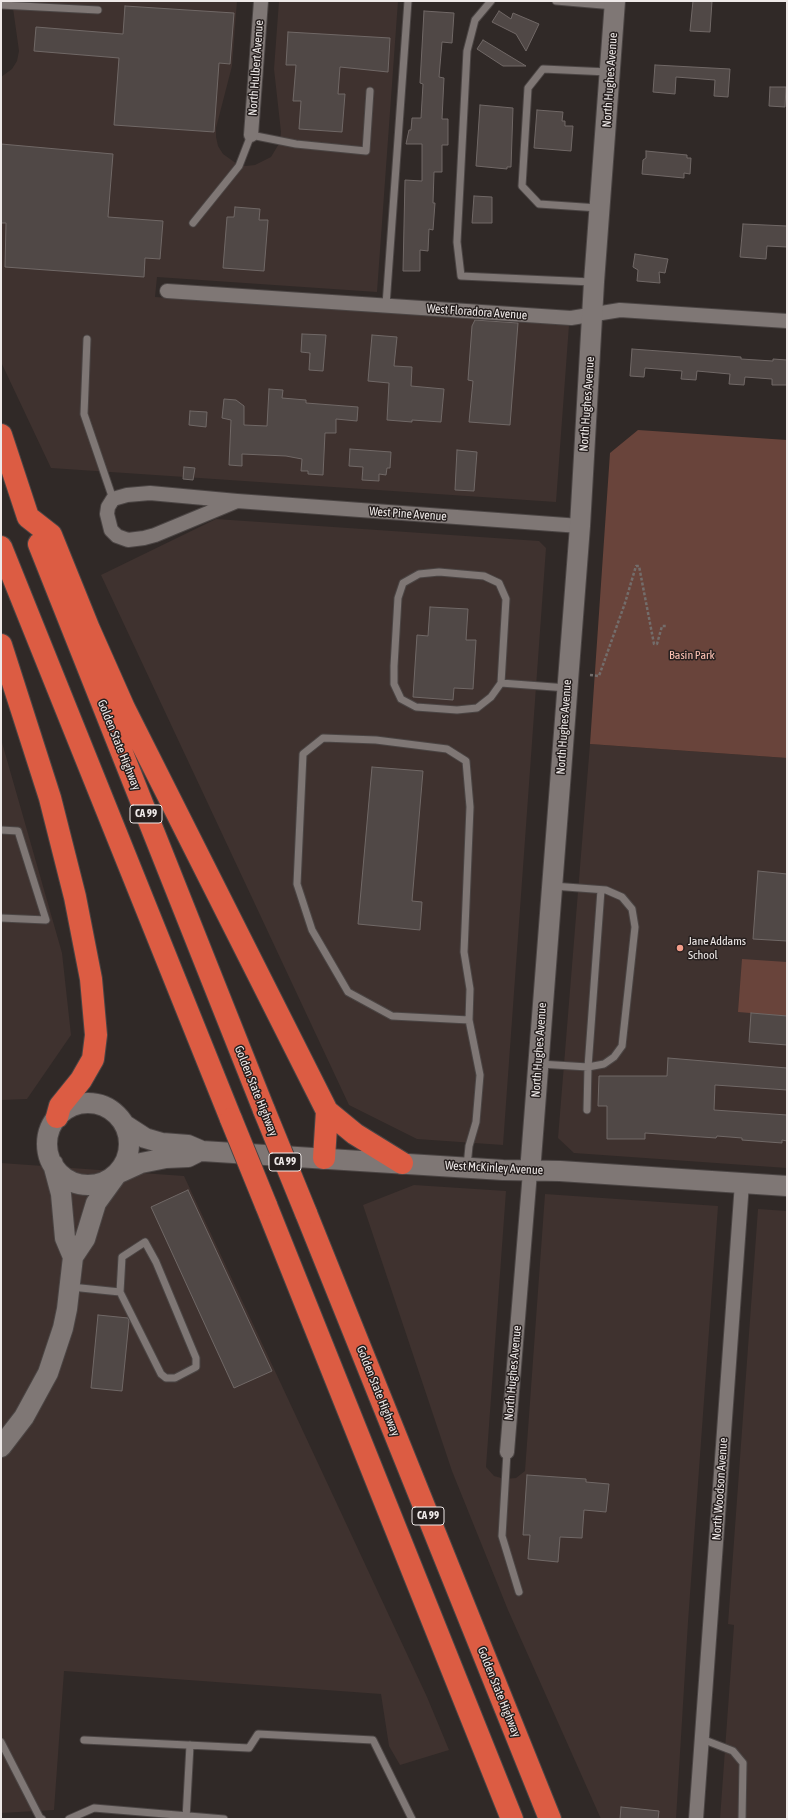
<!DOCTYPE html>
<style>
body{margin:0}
#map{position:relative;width:788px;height:1820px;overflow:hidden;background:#302927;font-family:"Asap Condensed",sans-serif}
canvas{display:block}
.frame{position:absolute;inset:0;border:2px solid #eee9e8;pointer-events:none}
</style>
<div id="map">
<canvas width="788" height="1820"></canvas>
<div class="frame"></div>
</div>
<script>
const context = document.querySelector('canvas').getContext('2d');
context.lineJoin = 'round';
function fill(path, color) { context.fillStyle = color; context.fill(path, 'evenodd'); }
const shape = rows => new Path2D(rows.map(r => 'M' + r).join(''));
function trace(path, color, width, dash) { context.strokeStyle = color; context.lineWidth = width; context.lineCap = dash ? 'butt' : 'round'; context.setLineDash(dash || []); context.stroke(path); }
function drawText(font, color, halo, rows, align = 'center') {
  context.font = font + ' "Asap Condensed",sans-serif'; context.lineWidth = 3; context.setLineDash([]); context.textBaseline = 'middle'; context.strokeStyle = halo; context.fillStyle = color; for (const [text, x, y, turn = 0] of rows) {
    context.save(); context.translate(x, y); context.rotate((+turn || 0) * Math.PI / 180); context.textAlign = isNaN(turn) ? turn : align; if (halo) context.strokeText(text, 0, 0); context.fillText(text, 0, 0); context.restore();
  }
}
fill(shape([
 [12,1,237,1,232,66,216,128,216,137,218,146,223,154,237,164,246,166,255,165,271,157,280,142,281,132,274,69,279,1,398,1,377,292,157,277,155,297,569,325,556,502,51,468,1,362,1,77,12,69,17,61,19,51],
 [216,519,539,541,546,548,503,1145,417,1139,349,1105,101,575],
 [1,739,62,953,71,1035,27,1099,1,1100],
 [590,744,787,758,787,1168,574,1153,558,1138],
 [1,1163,184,1176,427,1697,449,1750,400,1765,389,1746,381,1694,64,1671,54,1810,1,1813],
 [414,1185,506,1191,486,1467,494,1476,505,1479,516,1478,525,1471,545,1194,718,1206,688,1622,676,1819,601,1819,508,1610,452,1471,363,1205],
 [758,1209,787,1211,787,1819,720,1819,734,1625,728,1624]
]), '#3f322f');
fill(shape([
 [638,430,787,440,787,758,590,744,610,453],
 [742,959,787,962,787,1016,738,1012]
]), '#69443b');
const building = shape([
 [693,1,712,1,710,32,690,31,693,1],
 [125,6,234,13,230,64,219,63,214,132,114,125,119,58,34,51,36,27,123,34,125,6],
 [424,11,454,13,452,43,442,42,439,77,444,78,442,119,448,119,448,145,442,145,442,172,434,172,433,203,435,203,433,230,429,229,428,251,420,250,420,271,403,271,405,180,422,181,422,144,406,144,409,130,411,130,412,118,421,118,423,84,420,83,424,11],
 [499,11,511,19,513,13,539,24,526,51,516,34,492,22,499,11],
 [288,32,390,38,388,72,340,67,338,94,345,94,342,132,299,129,301,101,293,101,296,65,286,65,288,32],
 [483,40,526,66,503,66,477,49,483,40],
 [655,65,730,69,728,97,714,96,715,80,676,77,675,94,653,92,655,65],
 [770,87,786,87,785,107,769,106,770,87],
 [480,105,513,108,511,167,507,167,507,169,476,166,480,105],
 [537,110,563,112,562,121,565,121,565,126,573,126,571,151,534,148,537,110],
 [1,144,113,154,108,217,163,221,160,259,145,258,144,277,5,267,6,223,1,223,1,144],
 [646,151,687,155,687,158,691,158,690,174,684,173,684,178,642,174,643,160,646,158,646,151],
 [474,196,492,197,492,223,472,223,474,196],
 [235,207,260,209,259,220,268,220,264,271,223,268,227,217,234,217,235,207],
 [743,224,787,226,787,247,767,246,766,259,740,257,743,224],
 [635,254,668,259,665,273,659,272,660,283,637,281,638,270,633,267,635,254],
 [475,320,518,323,510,425,469,422,473,381,468,380,472,326,475,320],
 [302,334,326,335,323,371,309,370,310,353,301,352,302,334],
 [372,335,397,337,394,366,412,367,411,386,444,389,441,422,412,420,412,422,387,420,389,383,368,381,372,335],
 [632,349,741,357,741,359,773,361,773,359,787,360,787,385,772,385,772,379,745,377,744,385,729,384,730,374,697,371,696,380,681,379,682,371,645,368,644,377,630,376,632,349],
 [269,389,283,390,282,398,306,400,306,403,358,407,357,421,336,419,336,433,325,433,323,475,308,474,308,471,301,471,302,459,286,456,242,454,242,466,229,465,231,420,222,418,224,399,236,400,244,406,244,425,267,426,269,389],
 [190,411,207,412,206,427,189,425,190,411],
 [350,449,391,452,390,468,387,468,386,475,379,474,379,481,362,480,363,467,349,466,350,449],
 [457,450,477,452,474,491,455,490,457,450],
 [184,467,195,468,193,480,183,479,184,467],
 [430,607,468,609,466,640,476,640,473,689,454,688,453,700,413,697,417,635,428,636,430,607],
 [372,767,423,771,412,901,422,902,420,930,358,924,372,767],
 [758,871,787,874,787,941,753,939,758,871],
 [751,1013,787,1016,787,1045,749,1042,751,1013],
 [668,1058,787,1068,787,1090,715,1085,714,1110,787,1115,787,1141,782,1140,782,1143,742,1140,742,1138,717,1136,716,1138,645,1133,645,1139,607,1139,607,1106,598,1106,599,1076,667,1076,668,1058],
 [188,1190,272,1371,234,1388,151,1207,188,1190],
 [98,1315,128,1318,129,1321,122,1391,91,1388,98,1315],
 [527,1475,586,1479,586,1482,609,1484,606,1512,584,1510,582,1538,560,1537,558,1562,528,1559,530,1535,523,1535,527,1475],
 [621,1807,659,1811,658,1819,620,1819,621,1807]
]);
fill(building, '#504846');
trace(building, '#706866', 1);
const lane = shape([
 [491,1,475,20,467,51,457,242,461,276,592,282],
 [556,1,614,6],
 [1,5,98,10],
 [598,208,539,204,522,186,528,88,543,69,608,72],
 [193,223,239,166,251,135,296,144,366,151,370,91],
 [386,305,408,1],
 [87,339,84,414,113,499],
 [501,683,506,599,499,583,484,576,439,572,419,574,403,583,398,598,394,666,394,684,401,699,416,707,457,710,477,708,491,697,501,683,567,688],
 [1,830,18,831,46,920,1,918],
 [540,1064,588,1067,604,1064,614,1057,622,1046,635,927,632,909,622,897,606,890,553,886],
 [587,1110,588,1067,601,890],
 [467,1166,469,1146,476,1122,480,1075,469,1020,470,989,464,952,470,807,466,761,447,749,376,740,323,738,303,754,297,884,312,930,348,992,392,1016,469,1020],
 [71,1287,120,1292,161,1374,166,1378,175,1378,196,1367,196,1358,156,1262,145,1242,122,1257,120,1292],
 [507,1452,502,1536,519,1592],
 [702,1739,733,1751,743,1763,742,1819],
 [84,1740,249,1748,258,1734,373,1740,412,1819],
 [1,1742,40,1818,42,1819],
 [69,1819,94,1808,224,1819],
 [186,1819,190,1745]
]);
const street = shape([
 [251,135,261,1],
 [167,291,571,318,620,310,787,321],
 [237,501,155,535,144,538,128,540,117,536,111,530,107,514,108,507,113,499,127,495,150,493,237,501,580,526],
 [507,1452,530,1172],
 [696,1819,742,1183]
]);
const secondary = shape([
 '47 1144a41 41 0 1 1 82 0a41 41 0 1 1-82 0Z',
 [125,1125,145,1138,162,1143,188,1145,202,1151,503,1170,560,1171,787,1186],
 [530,1172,580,526,594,282,615,1],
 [73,1257,85,1239,96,1203,117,1174,141,1163,166,1158,188,1157,196,1153],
 [1,1447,24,1417,48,1373,63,1328,67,1309,73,1257,65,1238,61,1194,53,1164]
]);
const highway = shape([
 [1,435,28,517,51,535,89,629,124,708,327,1111,355,1134,402,1163],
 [39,544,264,1110],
 [1,547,231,1119],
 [1,645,50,798,75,897,91,979,96,1035,93,1059,81,1080,60,1106,57,1117],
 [324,1158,327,1111],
 [266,1205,512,1819],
 [306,1213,550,1819]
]);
trace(lane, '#4b4544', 9);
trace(street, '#4b4544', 16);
trace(secondary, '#4b4544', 22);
trace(highway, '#4b4544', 24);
trace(shape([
 [590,675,599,676,625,603,636,566,639,566,654,644,657,644,662,626,666,626]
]), '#736d6b', 2.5, [3, 2]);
trace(lane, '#7f7775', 7);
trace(street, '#7f7775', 14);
trace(secondary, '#7f7775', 20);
trace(highway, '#dc5c43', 22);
const highwayBridge = shape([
 [264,1110,306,1213],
 [231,1119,266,1205]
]);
trace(highwayBridge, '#4b4544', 24, []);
trace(highwayBridge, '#dc5c43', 22);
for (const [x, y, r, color] of [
 [680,948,4,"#f49d8a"]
]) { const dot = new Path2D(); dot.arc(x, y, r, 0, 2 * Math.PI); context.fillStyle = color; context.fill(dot); trace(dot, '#261f1e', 1.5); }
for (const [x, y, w] of [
 [146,814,32],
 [285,1162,32],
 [428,1516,32]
]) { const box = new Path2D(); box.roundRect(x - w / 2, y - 9, w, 18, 3); context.fillStyle = '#261f1e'; context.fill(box); trace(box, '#eee9e8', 1); }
drawText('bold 11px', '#eee9e8', null, [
 ["CA 99",146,814],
 ["CA 99",285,1162],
 ["CA 99",428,1516]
]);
drawText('12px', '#eee9e8', '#261f1e', [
 ["North Hulbert Avenue",256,68,-86],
 ["North Hughes Avenue",610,80,-86],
 ["West Floradora Avenue",477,312,4],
 ["North Hughes Avenue",587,404,-86],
 ["West Pine Avenue",408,514,4],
 ["North Hughes Avenue",564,727,-86],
 ["Golden State Highway",119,745,68],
 ["North Hughes Avenue",539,1050,-86],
 ["Golden State Highway",256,1091,68],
 ["West McKinley Avenue",494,1168,3],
 ["North Hughes Avenue",513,1373,-85],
 ["Golden State Highway",378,1391,68],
 ["North Woodson Avenue",720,1489,-86],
 ["Golden State Highway",499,1692,68]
]);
drawText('12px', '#fdc2b4', '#261f1e', [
 ["Basin Park",692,655]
]);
drawText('12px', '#eee9e8', '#261f1e', [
 ["Jane Addams",688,941],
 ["School",688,955]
], 'left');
</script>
